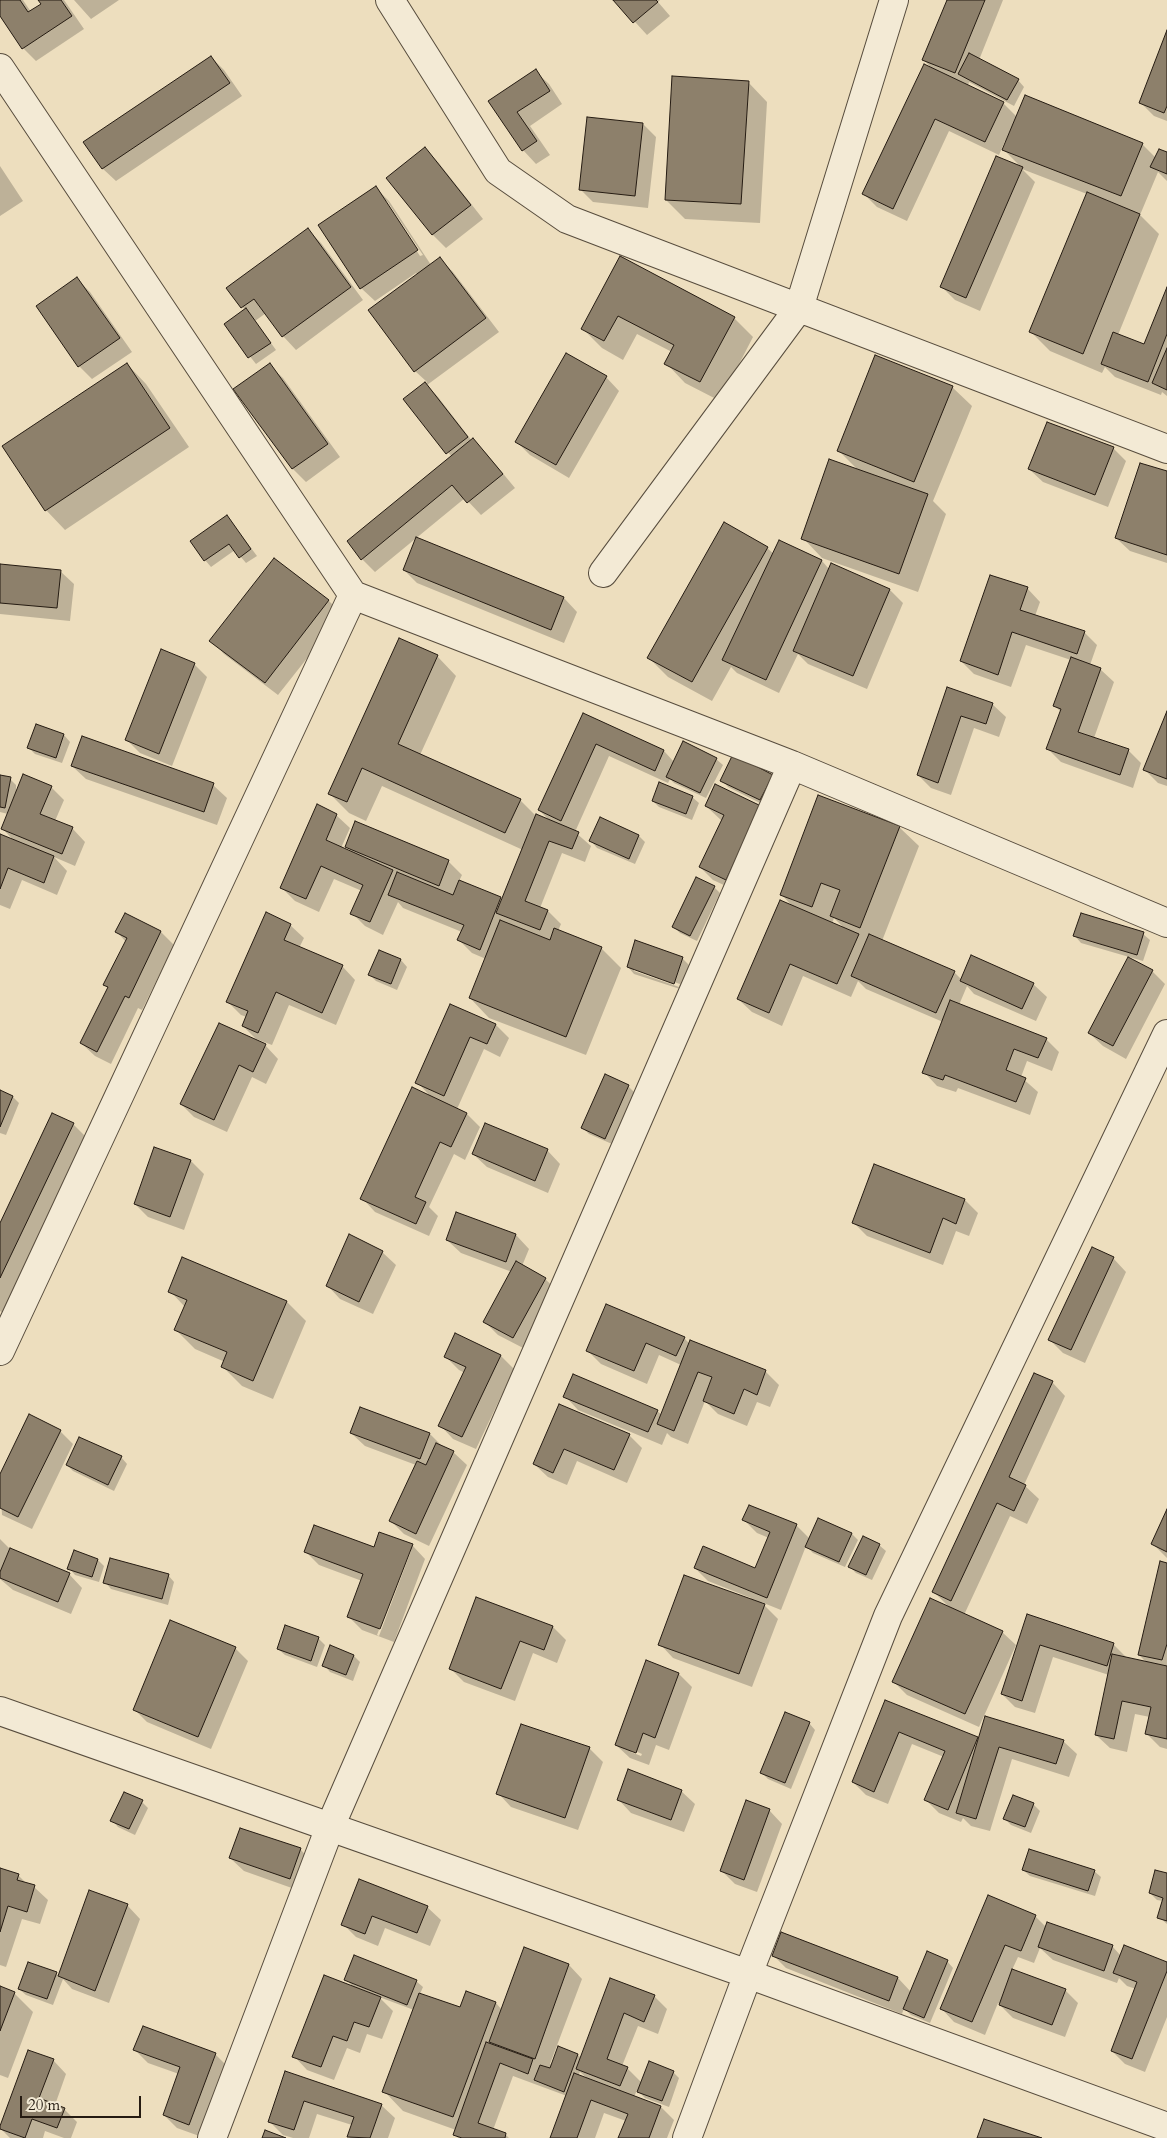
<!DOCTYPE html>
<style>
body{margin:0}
#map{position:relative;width:1167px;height:2138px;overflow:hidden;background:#eddebe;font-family:Cardo,serif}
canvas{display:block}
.scale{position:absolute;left:20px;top:2096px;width:121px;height:22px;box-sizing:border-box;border:2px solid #251b12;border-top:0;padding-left:6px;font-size:15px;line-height:18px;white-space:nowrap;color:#251b12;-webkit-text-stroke:4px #f3ead5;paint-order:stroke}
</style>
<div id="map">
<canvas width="1167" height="2138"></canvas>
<div class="scale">20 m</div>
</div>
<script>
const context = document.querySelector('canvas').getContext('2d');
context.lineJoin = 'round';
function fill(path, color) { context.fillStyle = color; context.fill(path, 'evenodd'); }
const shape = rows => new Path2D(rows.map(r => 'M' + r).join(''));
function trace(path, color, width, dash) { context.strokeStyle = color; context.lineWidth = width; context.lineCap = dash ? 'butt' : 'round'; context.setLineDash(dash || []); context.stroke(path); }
fill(shape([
 [0,0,23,0,31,12,42,5,39,0,64,0,84,29,36,61,23,48,0,14],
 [74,0,119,0,91,19],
 [615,0,660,0,658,2,670,16,647,35],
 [948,0,1003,0,979,60,1018,80,1024,87,1014,106,969,82,968,86,1003,103,1017,117,1142,144,1156,158,1167,153,1167,181,1158,172,1140,215,1159,234,1118,335,1145,346,1167,291,1167,396,1162,392,1161,395,1115,377,1105,367,1102,373,1050,351,1031,332,1087,194,1022,169,1035,182,980,311,955,300,941,286,997,158,1023,169,1004,150,1007,142,1005,141,999,155,949,131,907,221,877,207,864,194,933,70,924,60],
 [1167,33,1167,121,1154,116,1140,102],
 [211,57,224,70,242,96,116,181,102,168],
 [535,71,549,84,562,104,530,126,550,155,536,164,523,150,490,102],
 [748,82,767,102,760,223,685,219,666,200],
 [643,124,656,137,648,208,593,202,580,189],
 [425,149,438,162,483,219,446,248,433,235,388,178],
 [0,166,23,201,0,216],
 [376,188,389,201,431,265,440,259,453,272,499,332,427,385,438,397,472,441,486,453,515,488,481,515,465,498,375,572,362,559,452,457,405,399,427,382,415,371,418,275,416,273,375,301,361,288],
 [384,201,387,201,423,255,420,256],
 [308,230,321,243,363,300,296,350,283,336,266,313,255,321,276,350,256,364,225,325,245,310,228,288],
 [620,258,734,318,753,337,720,401,685,383,666,363,672,352,637,334,623,360,602,348,583,329],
 [77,279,90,292,132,352,92,379,79,366],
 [127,364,146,384,189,447,65,530,46,510],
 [269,365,283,378,340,457,306,482,293,469,235,389],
 [606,377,619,391,569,478,530,455,517,442],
 [952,387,972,406,933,501,946,514,918,592,822,558,803,538,859,471,838,450],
 [1113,448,1126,461,1108,507,1043,482,1029,469],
 [1167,473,1167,563,1130,551,1116,538],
 [227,516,257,556,246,563,235,550,211,567,205,560],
 [417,539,564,598,577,612,564,643,417,583,404,570],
 [780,542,822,561,829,569,831,565,890,590,903,603,867,689,808,664,798,654,779,693,737,673,731,667,712,701,668,677,649,658,767,548,774,554],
 [274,559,329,601,342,614,278,695,224,654,211,640],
 [0,565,60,571,74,584,70,621,0,614],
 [1027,588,1040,602,1035,616,1084,632,1097,645,1090,665,1100,669,1114,682,1094,738,1128,750,1141,763,1133,788,1061,762,1048,749,1061,712,1055,706,1071,660,1026,645,1011,687,974,674,961,661],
 [437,656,456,676,420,755,520,800,536,816,551,822,539,810,583,714,664,751,674,762,716,759,723,765,706,798,674,783,670,779,668,783,609,756,575,832,591,846,585,862,562,853,540,908,548,911,561,924,558,931,601,948,621,968,586,1055,489,1018,470,998,486,959,472,953,459,940,462,932,403,908,398,902,383,935,365,926,352,913,362,891,334,879,319,912,295,901,282,888,336,815,350,828,341,848,353,853,346,846,448,861,462,875,459,881,503,900,523,850,382,786,366,821,349,813,329,793],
 [194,664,207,677,172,766,140,753,127,740],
 [948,689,992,704,1006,717,999,737,974,728,951,795,931,788,918,775],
 [1167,715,1167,786,1158,783,1145,770],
 [36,726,64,735,70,742,62,763,35,754,29,748],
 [72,766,213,785,227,798,217,825,86,779],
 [772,776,766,806,728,787,722,780],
 [0,777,10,779,16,785,16,796,51,787,64,800,55,821,72,828,85,842,75,866,54,857,67,871,57,895,22,880,10,909,0,905,0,835,15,842,2,828,8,814,0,812],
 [692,797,699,803,692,820,659,807,653,801],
 [706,806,761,807,739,892,713,880,700,867,722,821],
 [899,827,919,846,882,941,954,972,962,980,1033,984,1047,997,1036,1021,974,994,967,986,959,1005,1046,1039,1059,1052,1052,1071,1027,1061,1021,1077,1038,1092,1030,1115,958,1088,956,1092,937,1086,924,1072,943,1022,866,989,858,981,851,997,803,976,782,1026,752,1012,738,999,794,908,781,894],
 [834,918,845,929,832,924],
 [639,836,645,842,635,864,597,848,591,841],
 [714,887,720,893,697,941,680,933,674,927],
 [125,915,161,932,174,945,142,1010,138,1008,111,1064,95,1056,81,1043,108,988,105,985,126,942,117,932],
 [290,925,304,938,299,948,342,966,355,980,336,1025,289,1005,272,1045,256,1039,243,1026,247,1017,241,1015,228,1002],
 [1143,934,1150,940,1143,961,1081,943,1075,936],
 [379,952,401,960,407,967,397,990,376,981,370,975],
 [682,958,689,965,680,989,634,974,628,967],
 [634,969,680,984,679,987,634,971],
 [1152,971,1165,984,1126,1059,1103,1046,1089,1033],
 [451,1006,496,1025,509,1038,500,1057,484,1049,457,1109,467,1114,480,1127,465,1160,454,1154,429,1207,438,1216,429,1236,375,1212,362,1198,432,1098,417,1082],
 [265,1045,278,1059,266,1084,252,1077,227,1132,194,1117,181,1104],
 [628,1086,634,1092,612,1144,589,1134,583,1128],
 [0,1091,13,1097,19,1103,6,1135,0,1133],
 [73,1124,86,1137,3,1313,0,1311,0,1226],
 [155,1148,191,1161,204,1174,184,1230,148,1217,135,1204],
 [547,1150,560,1164,548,1193,487,1167,473,1154],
 [965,1200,978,1213,969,1236,956,1231,943,1265,867,1236,854,1223],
 [457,1214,516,1235,529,1249,522,1266,545,1279,559,1292,527,1350,498,1335,485,1322,512,1272,461,1253,447,1240],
 [382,1252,396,1265,373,1314,340,1299,327,1285],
 [1113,1258,1126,1272,1085,1363,1063,1353,1050,1340],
 [183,1259,287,1302,306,1321,273,1399,242,1386,223,1367,225,1362,195,1349,176,1330,185,1307,170,1291],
 [456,1335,501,1356,514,1369,476,1449,453,1439,440,1425,465,1373,459,1370,446,1357],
 [684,1338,690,1344,690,1342,766,1372,779,1385,770,1407,757,1402,747,1426,718,1414,705,1401,688,1444,671,1437,667,1433,662,1445,578,1410,565,1396,657,1411,662,1415,681,1365,659,1355,647,1384,601,1364,588,1351],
 [1052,1382,1065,1396,1024,1485,1039,1499,1027,1524,1010,1516,964,1615,1002,1632,1016,1645,979,1727,907,1695,894,1682,950,1608,934,1592],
 [560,1405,629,1435,642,1448,627,1483,577,1461,567,1485,548,1477,534,1464],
 [361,1408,430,1434,442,1446,453,1452,467,1465,429,1546,404,1534,391,1521,416,1465,365,1446,351,1433],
 [60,1431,73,1444,32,1529,2,1515,0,1477],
 [121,1457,127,1464,114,1491,73,1471,67,1465],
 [1167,1512,1167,1558,1153,1544],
 [744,1520,796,1525,810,1539,852,1534,858,1540,845,1567,813,1553,806,1546,781,1610,761,1602,778,1619,752,1687,673,1658,660,1644,750,1600,751,1598,708,1581,695,1568,756,1570,769,1538,757,1533],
 [0,1539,12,1551,69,1574,82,1588,71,1614,13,1590,0,1579],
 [412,1545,425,1559,394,1642,362,1630,349,1617,362,1581,319,1565,305,1551],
 [409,1551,411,1551,379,1636,377,1635],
 [879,1545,886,1551,872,1580,856,1573,850,1567],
 [98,1560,104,1566,99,1582,75,1575,69,1568],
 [1167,1564,1167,1749,1160,1747,1147,1734,1150,1717,1135,1714,1127,1752,1110,1748,1096,1735,1109,1675,1053,1657,1035,1713,1015,1707,1002,1694,1028,1616,1114,1645,1127,1658,1147,1663,1139,1655],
 [168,1575,174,1582,168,1605,111,1589,105,1582],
 [477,1599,553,1627,566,1640,557,1663,533,1653,515,1701,464,1682,451,1669],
 [318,1638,325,1645,317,1667,285,1655,278,1649],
 [331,1647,354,1656,360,1662,353,1681,330,1672,324,1665],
 [235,1648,248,1661,211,1749,147,1722,134,1709],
 [679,1674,692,1687,669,1750,656,1745,649,1765,630,1758,616,1745],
 [631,1749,642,1754,641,1756,631,1752],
 [886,1702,979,1740,1063,1741,1077,1754,1069,1777,1012,1759,990,1831,971,1826,963,1818,961,1822,939,1813,926,1800,944,1757,912,1744,888,1804,866,1795,853,1782],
 [809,1723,815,1730,791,1789,768,1779,762,1773],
 [589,1748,603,1762,578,1830,511,1807,498,1793],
 [681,1791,695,1804,684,1832,631,1813,618,1799],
 [142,1802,148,1808,135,1835,118,1827,112,1820],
 [1033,1804,1040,1811,1031,1833,1011,1825,1004,1818],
 [769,1810,782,1824,757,1892,735,1884,722,1871],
 [300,1849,313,1863,303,1892,244,1871,230,1858],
 [0,1869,18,1875,28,1885,34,1887,48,1900,40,1924,22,1919,6,1967,0,1965],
 [1023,1870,1094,1871,1101,1877,1095,1896,1030,1876],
 [1167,1874,1167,1924,1159,1917,1163,1901,1157,1900,1150,1893],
 [360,1880,427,1907,441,1920,430,1946,385,1928,378,1946,356,1937,343,1924],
 [90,1892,127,1905,140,1919,109,2003,72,1989,63,1979,53,2005,26,1995,19,1989,56,1973,59,1977],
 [989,1896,1035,1916,1046,1927,1112,1946,1121,1956,1167,1964,1167,2017,1145,2072,1125,2064,1112,2051,1136,1989,1127,1986,1119,1978,1117,1983,1053,1960,1040,1948,1034,1963,1018,1957,1012,1970,1065,1990,1078,2003,1065,2037,1013,2018,998,2003,985,2035,954,2022,941,2008],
 [525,1949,569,1965,582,1979,550,2064,552,2065,578,2055,581,2058,611,1979,654,1996,667,2009,658,2034,638,2026,622,2066,627,2068,642,2083,673,2072,679,2078,669,2107,645,2098,637,2090,634,2097,661,2107,674,2120,667,2138,620,2138,626,2121,604,2113,595,2138,551,2138,567,2096,513,2076,493,2130,506,2135,509,2138,458,2138,454,2134,456,2130,403,2111,384,2091,414,2010,379,1997,393,2011,382,2039,367,2034,360,2053,347,2048,334,2080,307,2070,294,2056,354,1988,346,1979,416,1981,423,1987,420,1994,461,2009,496,2003,502,2010],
 [580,2072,589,2080,578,2076],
 [773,1955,898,1978,911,1992,947,1961,953,1968,930,2023,911,2015,904,2008,902,2014,786,1968],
 [0,1988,14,1993,33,2012,8,2078,0,2075],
 [135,2050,215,2054,228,2067,202,2137,177,2128,164,2115,179,2074,148,2063],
 [53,2060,66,2074,55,2105,64,2109,77,2122,71,2138,64,2138,45,2131,43,2138,10,2138,0,2128],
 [286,2073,381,2105,395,2118,388,2138,350,2138,349,2136,352,2125,317,2114,309,2138,293,2138,283,2135,270,2122]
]), '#0003');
const building = shape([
 [0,0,20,0,28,12,41,4,38,0,61,0,72,16,22,49,0,16,0,0],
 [613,0,656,0,658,2,633,23,613,0],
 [947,0,985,0,955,73,922,60,947,0],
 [1167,30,1167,106,1164,113,1139,103,1167,30],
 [969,53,1019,79,1007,100,958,74,969,53],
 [211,56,230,83,102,169,83,142,211,56],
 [924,64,1004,102,985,142,935,119,893,209,862,194,924,64],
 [536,69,550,91,517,112,537,141,522,151,488,101,536,69],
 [672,76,749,81,741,204,665,200,672,76],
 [1025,95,1143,143,1121,196,1002,150,1025,95],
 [587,117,643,123,635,196,579,190,587,117],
 [425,147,471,205,432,235,386,178,425,147],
 [1159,149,1167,152,1167,174,1150,167,1159,149],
 [996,156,1023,167,966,298,940,287,996,156],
 [376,186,418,250,360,289,318,225,376,186],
 [1087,192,1140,214,1083,354,1029,332,1087,192],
 [308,228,351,287,282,337,254,299,241,308,226,288,308,228],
 [620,256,735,317,700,382,664,364,674,345,618,316,604,341,581,329,620,256],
 [440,257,486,318,414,372,368,310,440,257],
 [77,277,120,338,78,367,36,306,77,277],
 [1167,287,1167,334,1148,382,1101,364,1113,332,1144,344,1167,287],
 [246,308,271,343,248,358,224,324,246,308],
 [1167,348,1167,390,1152,383,1167,348],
 [566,353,607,376,556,465,515,442,566,353],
 [875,355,953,386,914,482,837,451,875,355],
 [127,363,170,428,45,511,2,446,127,363],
 [270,363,328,444,292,469,233,389,270,363],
 [425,382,468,437,446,454,403,399,425,382],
 [1047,422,1114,447,1095,495,1028,469,1047,422],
 [473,438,503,474,467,503,452,485,361,560,347,541,473,438],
 [829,459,928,494,899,574,801,539,829,459],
 [1140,463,1167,471,1167,555,1115,538,1140,463],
 [227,515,251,549,239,558,229,544,204,561,190,541,227,515],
 [724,522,768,547,692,682,647,658,724,522],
 [416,537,564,597,551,630,403,570,416,537],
 [779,540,822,560,766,680,722,660,779,540],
 [274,558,329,600,265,683,209,641,274,558],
 [831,563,890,589,853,676,793,651,831,563],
 [0,564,61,570,57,608,0,603,0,564],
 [990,575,1028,587,1020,610,1085,631,1077,654,1012,632,998,675,960,661,990,575],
 [399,638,438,655,398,744,521,799,505,833,362,768,347,802,328,794,399,638],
 [161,649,195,663,159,754,125,740,161,649],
 [1071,657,1101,668,1078,732,1129,749,1120,775,1046,749,1061,709,1053,706,1071,657],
 [947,687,993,703,986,724,961,716,938,783,917,775,947,687],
 [1167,711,1167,779,1143,770,1167,711],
 [583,713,664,750,655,771,596,744,561,821,538,810,583,713],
 [36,724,64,734,56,758,27,748,36,724],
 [82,736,214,783,204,812,71,766,82,736],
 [683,741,717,758,700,793,666,777,683,741],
 [733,754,773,775,760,800,720,781,733,754],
 [23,774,52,786,40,814,73,827,62,854,1,829,23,774],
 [0,775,11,777,5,808,0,807,0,775],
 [659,782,693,796,686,814,652,801,659,782],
 [715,784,761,806,726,880,699,867,724,815,705,806,715,784],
 [818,795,900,826,860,928,830,916,840,890,821,883,812,907,780,895,818,795],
 [317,804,337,814,326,840,393,870,370,922,350,914,363,885,321,866,306,899,280,888,317,804],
 [536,814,579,832,572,849,549,841,525,901,548,910,540,930,496,913,536,814],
 [600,817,639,835,629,859,589,841,600,817],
 [355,821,449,860,439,886,345,847,355,821],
 [0,834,54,856,44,883,8,868,0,889,0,834],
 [397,872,453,895,459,880,501,897,480,950,457,940,464,925,388,895,397,872],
 [696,877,715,886,690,936,672,927,696,877],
 [780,900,859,934,837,984,790,964,769,1013,737,999,780,900],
 [266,912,291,924,284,940,343,965,322,1013,276,992,258,1033,242,1026,248,1011,226,1002,266,912],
 [125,913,161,931,129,998,125,996,97,1052,80,1043,108,987,103,985,127,938,115,932,125,913],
 [1081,913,1144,932,1137,955,1073,936,1081,913],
 [500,920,550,940,554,928,602,947,566,1037,469,998,500,920],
 [869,934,955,971,936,1013,851,976,869,934],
 [635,940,683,957,674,984,627,967,635,940],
 [379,950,401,959,391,984,368,975,379,950],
 [971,955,1034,983,1022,1009,960,981,971,955],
 [1128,957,1153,970,1113,1046,1088,1033,1128,957],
 [950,1000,1047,1038,1038,1058,1014,1049,1006,1070,1026,1078,1016,1102,945,1075,943,1080,922,1073,950,1000],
 [450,1004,496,1024,487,1044,470,1037,444,1096,415,1083,450,1004],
 [219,1023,266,1044,253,1072,239,1065,214,1120,180,1104,219,1023],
 [605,1074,629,1085,605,1139,581,1128,605,1074],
 [412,1087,467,1113,451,1147,440,1142,415,1197,426,1202,416,1224,360,1199,412,1087],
 [0,1090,13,1096,0,1127,0,1090],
 [52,1113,74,1123,0,1278,0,1223,52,1113],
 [485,1123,548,1149,535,1181,472,1154,485,1123],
 [154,1147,191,1160,170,1217,134,1204,154,1147],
 [874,1164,965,1199,956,1224,943,1218,930,1253,852,1223,874,1164],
 [456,1212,516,1234,506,1262,446,1240,456,1212],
 [349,1234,383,1251,359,1302,326,1286,349,1234],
 [1092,1247,1114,1257,1071,1350,1048,1340,1092,1247],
 [182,1257,287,1301,253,1381,221,1367,227,1352,174,1330,187,1300,168,1292,182,1257],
 [516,1261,546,1278,513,1338,483,1322,516,1261],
 [606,1304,685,1337,676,1356,646,1343,634,1371,586,1351,606,1304],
 [455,1333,501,1355,462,1437,438,1426,466,1367,444,1357,455,1333],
 [690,1340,766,1370,757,1395,744,1389,734,1414,703,1401,712,1377,698,1372,674,1431,657,1424,690,1340],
 [1034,1373,1053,1381,1009,1477,1026,1485,1014,1511,997,1503,951,1601,932,1592,1034,1373],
 [573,1374,658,1410,648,1432,563,1397,573,1374],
 [559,1404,630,1434,614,1470,564,1449,553,1473,533,1464,559,1404],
 [360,1407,430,1433,420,1459,350,1433,360,1407],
 [29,1414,61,1430,18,1517,0,1508,0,1474,29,1414],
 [79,1437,122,1456,108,1485,66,1465,79,1437],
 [436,1443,454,1451,416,1534,389,1521,417,1461,426,1465,436,1443],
 [749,1505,797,1524,767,1598,694,1568,703,1546,755,1568,770,1532,742,1520,749,1505],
 [1167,1509,1167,1552,1151,1544,1167,1509],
 [818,1518,852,1533,839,1562,805,1547,818,1518],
 [314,1525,374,1547,379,1532,413,1544,380,1629,347,1617,363,1574,304,1552,314,1525],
 [863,1536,880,1544,866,1575,848,1567,863,1536],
 [10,1548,70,1573,58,1602,0,1578,0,1572,10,1548],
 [74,1550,98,1559,92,1577,67,1569,74,1550],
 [110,1558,169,1574,162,1599,103,1583,110,1558],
 [1160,1561,1167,1563,1167,1644,1162,1660,1138,1655,1160,1561],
 [684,1575,765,1604,739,1674,658,1645,684,1575],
 [476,1597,553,1626,544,1650,520,1641,501,1689,449,1669,476,1597],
 [930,1598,1003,1631,965,1714,892,1682,930,1598],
 [1027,1614,1114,1643,1107,1666,1040,1645,1022,1701,1001,1694,1027,1614],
 [170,1620,236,1647,198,1737,133,1710,170,1620],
 [285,1625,319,1637,311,1661,277,1649,285,1625],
 [330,1645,354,1655,346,1675,322,1666,330,1645],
 [1112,1654,1167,1666,1167,1739,1145,1734,1151,1707,1122,1701,1114,1739,1095,1735,1112,1654],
 [646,1660,679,1673,655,1738,643,1733,636,1753,615,1745,646,1660],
 [885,1700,978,1737,948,1810,924,1800,945,1751,899,1732,874,1792,852,1782,885,1700],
 [785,1712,810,1722,785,1783,760,1773,785,1712],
 [985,1716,1064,1740,1056,1764,999,1747,976,1819,956,1813,985,1716],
 [521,1724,590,1747,565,1818,496,1794,521,1724],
 [628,1769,682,1790,671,1820,617,1800,628,1769],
 [124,1792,143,1800,129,1829,110,1821,124,1792],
 [1013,1795,1034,1803,1025,1827,1003,1819,1013,1795],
 [746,1800,770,1809,744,1880,720,1871,746,1800],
 [240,1828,301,1848,290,1879,229,1858,240,1828],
 [1029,1849,1095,1870,1088,1891,1022,1870,1029,1849],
 [0,1868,19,1874,17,1880,35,1885,27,1912,8,1906,0,1932,0,1868],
 [1155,1870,1167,1873,1167,1921,1157,1918,1163,1898,1149,1893,1155,1870],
 [359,1879,428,1906,417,1933,372,1916,365,1934,341,1925,359,1879],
 [89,1890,128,1904,95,1991,58,1976,89,1890],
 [988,1895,1036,1915,1021,1951,1005,1945,972,2022,940,2009,988,1895],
 [1047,1922,1113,1945,1104,1971,1038,1947,1047,1922],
 [781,1932,898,1977,889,2001,772,1956,781,1932],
 [1124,1945,1167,1962,1167,1971,1132,2059,1111,2051,1137,1982,1113,1973,1124,1945],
 [524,1947,569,1964,535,2059,489,2042,524,1947],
 [927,1951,948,1960,924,2018,903,2009,927,1951],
 [354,1955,417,1980,407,2005,344,1980,354,1955],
 [28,1962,57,1972,47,1999,18,1989,28,1962],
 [1012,1969,1066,1989,1052,2025,999,2005,1012,1969],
 [324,1975,381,1997,369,2027,354,2022,347,2041,333,2036,321,2067,292,2057,324,1975],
 [610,1978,655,1995,644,2022,624,2013,607,2059,628,2067,620,2086,576,2069,610,1978],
 [0,1986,15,1992,0,2031,0,1986],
 [466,1991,496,2002,453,2117,382,2092,419,1993,460,2007,466,1991],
 [143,2026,216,2053,189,2125,163,2115,180,2067,133,2050,143,2026],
 [486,2042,533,2059,528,2074,500,2063,478,2123,506,2133,505,2138,462,2138,453,2135,486,2042],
 [558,2046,578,2054,564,2092,534,2080,540,2065,550,2068,558,2046],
 [28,2050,54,2059,39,2098,65,2108,57,2128,32,2119,25,2138,0,2129,0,2126,28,2050],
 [649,2061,674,2071,662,2101,637,2092,649,2061],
 [285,2071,382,2104,370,2138,347,2137,354,2117,304,2101,294,2130,268,2122,285,2071],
 [574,2073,661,2106,649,2138,618,2138,628,2114,591,2100,577,2138,550,2138,574,2073],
 [984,2119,1042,2138,977,2138,984,2119],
 [265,2130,286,2138,262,2138,265,2130]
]);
fill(building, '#8d806b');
trace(building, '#251b12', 1);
const street = shape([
 [390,0,498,171,567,219,1167,449],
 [0,68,353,595],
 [603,573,799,308,894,0],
 [0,1351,353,595,792,765,1167,923],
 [0,1711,748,1974,1167,2127],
 [212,2138,330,1827,792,765],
 [687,2138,748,1974,888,1616,1167,1034]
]);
trace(street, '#574c3d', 30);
trace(street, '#f3ead5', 28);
</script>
